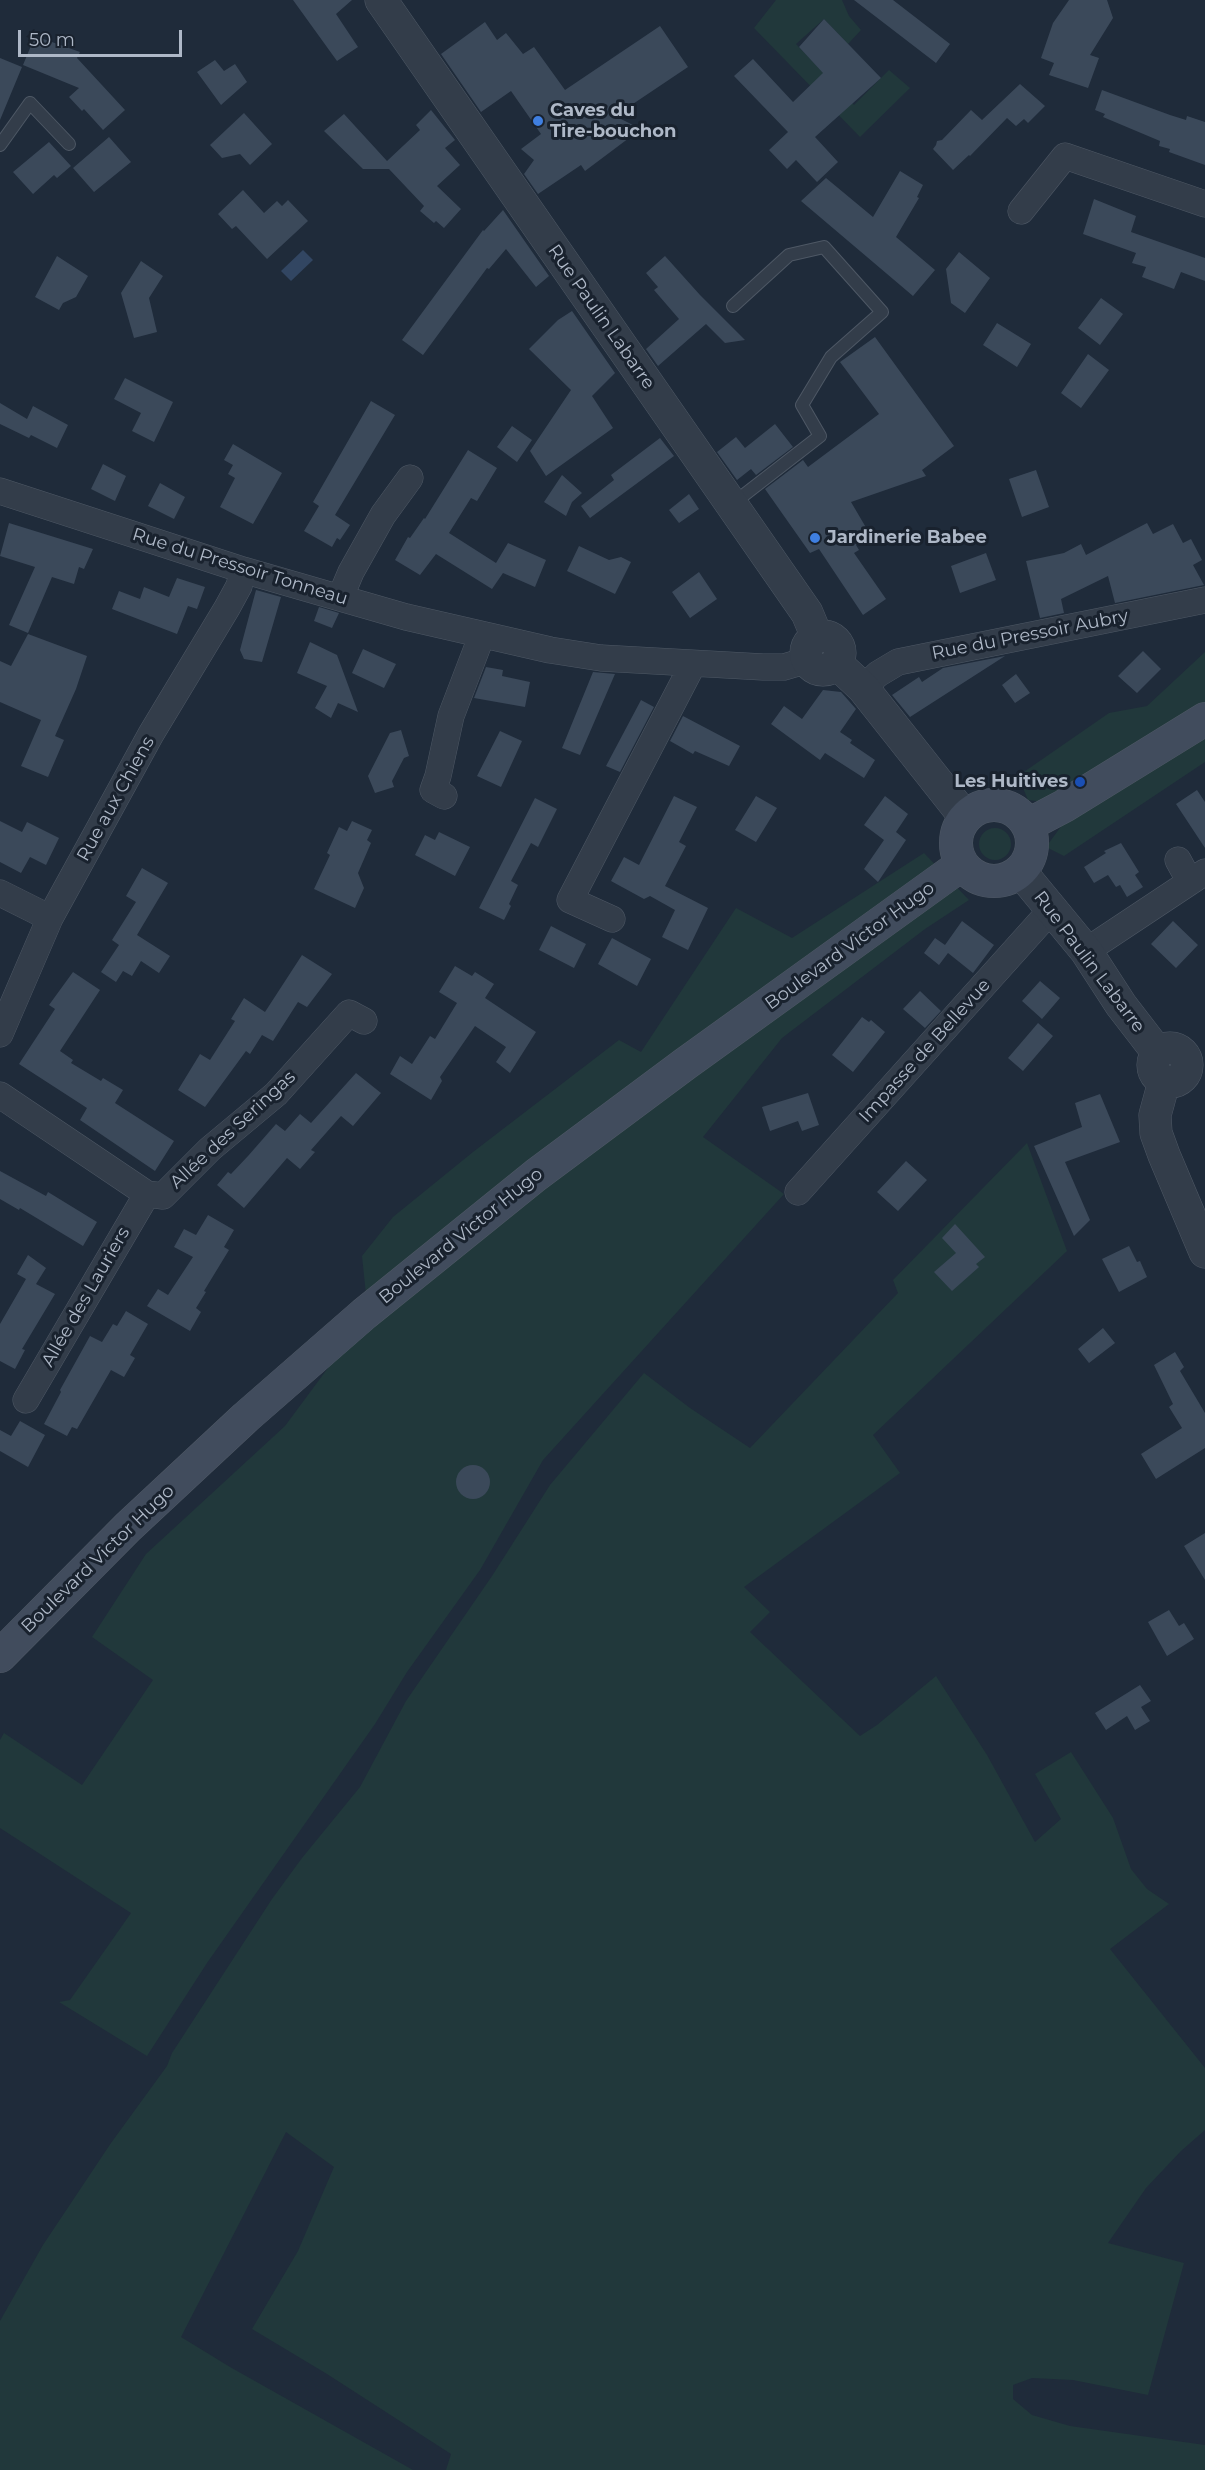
<!DOCTYPE html>
<meta charset="utf-8">
<style>
body{margin:0}
#map{position:relative;width:1205px;height:2470px;overflow:hidden;background:#1f2b3a;font-family:Montserrat,sans-serif}
canvas{display:block}
.scale{position:absolute;left:18px;top:30px;width:164px;height:27px;box-sizing:border-box;border:3px solid #aeb8c7;border-top:0;padding-left:8px;font-size:18px;line-height:21px;white-space:nowrap;color:#aeb8c7;-webkit-text-stroke:4px #19222e;paint-order:stroke}
</style>
<div id="map">
<canvas width="1205" height="2470"></canvas>
<div class="scale">50 m</div>
</div>
<script>
const context = document.querySelector('canvas').getContext('2d');
context.lineJoin = 'round';
function fill(path, color) { context.fillStyle = color; context.fill(path, 'evenodd'); }
const shape = rows => new Path2D(rows.map(r => 'M' + r).join(''));
function trace(path, color, width, dash) { context.strokeStyle = color; context.lineWidth = width; context.lineCap = dash ? 'butt' : 'round'; context.setLineDash(dash || []); context.stroke(path); }
function drawText(font, color, halo, rows, align = 'center') {
  context.font = font + ' Montserrat,sans-serif'; context.lineWidth = 6; context.setLineDash([]); context.textBaseline = 'middle'; context.strokeStyle = halo; context.fillStyle = color; for (const [text, x, y, turn = 0] of rows) {
    context.save(); context.translate(x, y); context.rotate((+turn || 0) * Math.PI / 180); context.textAlign = isNaN(turn) ? turn : align; if (halo) context.strokeText(text, 0, 0); context.fillText(text, 0, 0); context.restore();
  }
}
fill(shape([
 [776,0,842,0,849,16,861,30,848,44,824,19,796,44,854,105,889,70,910,88,860,137,754,28],
 [1205,652,1205,706,1044,802,1028,800,1018,776,1109,713,1147,706],
 [1205,731,1205,762,1064,856,1046,847,1065,821],
 '979 844a16 16 0 1 1 32 0a16 16 0 1 1-32 0Z',
 [924,853,969,900,925,929,782,1038,703,1137,784,1194,543,1460,480,1570,407,1672,375,1724,207,1963,147,2056,59,2002,70,2000,131,1913,0,1828,0,1740,4,1733,82,1785,153,1680,92,1637,146,1554,285,1426,368,1314,362,1256,393,1217,473,1152,619,1040,641,1052,736,908,792,938],
 [1027,1143,1067,1251,873,1435,900,1473,744,1587,770,1612,750,1632,860,1736,877,1725,936,1676,987,1755,1035,1842,1061,1819,1035,1774,1071,1752,1113,1818,1131,1869,1147,1889,1169,1904,1110,1949,1205,2068,1205,2130,1181,2151,1146,2188,1108,2243,1184,2263,1148,2395,1073,2380,1032,2378,1013,2385,1013,2399,1032,2415,1070,2426,1205,2445,1205,2470,446,2470,451,2454,327,2374,252,2329,298,2251,334,2167,286,2132,181,2337,230,2367,413,2470,0,2470,0,2321,43,2245,111,2143,167,2066,172,2053,272,1899,302,1858,360,1787,406,1701,492,1576,550,1485,644,1373,690,1408,750,1448,898,1293,893,1280]
]), '#21383b');
fill(shape([
 [303,250,313,260,291,281,281,271]
]), '#324662');
fill(shape([
 [293,0,352,0,336,14,358,47,337,61],
 [854,0,893,0,950,44,936,63],
 [1069,0,1107,0,1113,18,1090,55,1099,58,1088,88,1049,75,1054,63,1041,58,1053,23],
 [824,19,881,78,815,137,838,162,817,182,796,160,787,169,769,150,788,132,734,76,753,59,793,102,823,73,799,47],
 [485,22,497,40,506,33,523,54,534,47,565,90,660,26,688,67,615,116,641,129,585,171,581,165,538,194,524,174,534,160,521,149,541,134,511,91,481,112,441,54],
 [35,36,80,52,77,58,125,110,103,130,84,109,82,111,69,97,79,88,23,65],
 [0,58,22,67,0,120],
 [215,60,224,71,235,64,247,82,221,105,197,72],
 [1020,84,1045,106,1028,123,1024,119,1016,126,1007,118,970,156,969,155,953,170,933,149,936,145,937,141,942,140,971,110,982,120],
 [1102,90,1170,115,1186,120,1187,116,1205,122,1205,165,1169,152,1170,149,1159,146,1160,141,1103,117,1105,114,1095,110],
 [431,110,455,140,445,148,460,165,437,186,461,209,444,228,436,221,434,223,420,211,424,206,389,169,363,169,324,131,344,114,387,161,420,130,416,125],
 [244,113,272,144,250,165,240,154,222,158,210,145],
 [109,137,131,162,94,192,73,168],
 [49,142,71,166,57,178,54,175,33,194,13,172],
 [900,171,923,185,917,197,919,198,896,237,935,270,913,296,801,201,826,178,873,217],
 [243,190,264,213,277,201,282,206,288,200,308,221,267,259,236,226,232,229,218,214],
 [1094,199,1136,216,1131,232,1205,258,1205,281,1181,272,1174,289,1142,277,1146,267,1132,263,1136,253,1083,234],
 [503,210,549,276,536,287,506,249,489,269,487,268,423,355,402,340,483,230,484,231],
 [959,252,990,278,965,313,951,303,946,269],
 [57,256,88,276,76,297,63,303,59,310,35,297],
 [665,256,700,295,745,340,725,343,706,324,658,366,646,349,679,319,654,290,658,287,646,273],
 [141,261,163,276,149,298,157,332,134,338,121,293],
 [1101,298,1123,314,1100,345,1078,328],
 [572,311,615,373,592,396,613,428,546,476,530,451,571,390,529,349,558,320],
 [997,323,1031,344,1017,367,983,345],
 [875,337,954,446,922,470,926,476,851,502,871,536,856,545,859,550,854,553,886,599,863,615,819,549,810,553,765,489,803,460,808,467,879,414,840,362],
 [1088,354,1109,370,1081,408,1061,393],
 [125,378,173,402,154,442,132,431,141,413,114,399],
 [371,401,395,415,335,515,350,525,340,540,337,538,332,547,304,531,319,506,313,502],
 [0,403,27,419,33,406,68,425,57,448,31,435,29,438,0,424],
 [775,424,793,447,756,475,751,469,737,480,717,452,736,437,745,448],
 [512,426,532,440,517,462,497,447],
 [660,438,674,456,590,518,581,506,614,480,611,475],
 [233,444,282,473,253,524,220,507,235,478,228,474,233,465,224,460],
 [468,450,497,468,477,501,471,498,449,533,496,563,508,543,546,560,535,587,503,573,492,589,436,554,420,575,395,560,408,537,410,538,424,518,425,519],
 [103,464,126,476,115,501,91,489],
 [1036,470,1049,507,1022,517,1009,479],
 [562,475,582,493,572,502,566,516,544,502],
 [160,483,185,497,174,519,148,506],
 [689,494,699,509,679,523,669,510],
 [9,523,93,549,84,569,79,567,74,584,52,577,28,633,9,625,35,567,0,556],
 [1147,523,1153,534,1173,524,1183,543,1191,539,1202,560,1193,565,1204,585,1115,603,1108,576,1061,599,1064,613,1040,618,1026,561,1064,553,1081,544,1086,555],
 [579,546,609,560,621,557,631,562,615,594,567,571],
 [986,553,996,580,960,593,951,566],
 [699,572,717,599,690,618,672,592],
 [177,578,205,587,197,609,188,606,177,634,112,609,119,591,140,599,144,587,169,597],
 [256,590,281,597,262,662,244,659,240,650],
 [319,607,339,613,332,628,314,621],
 [28,634,87,656,76,689,55,736,64,740,48,777,21,766,41,720,0,702,0,661,11,666],
 [310,642,337,655,358,712,338,703,331,718,315,708,327,686,297,673],
 [363,649,396,664,384,688,352,673],
 [1143,651,1161,669,1137,693,1118,676],
 [1005,656,910,717,892,695,919,677,922,682,943,668],
 [486,667,503,670,502,676,530,682,525,707,474,698],
 [593,672,615,674,580,755,562,748],
 [1016,674,1030,693,1015,703,1002,685],
 [823,690,841,692,856,709,840,732,852,740,850,743,875,760,864,778,825,753,820,760,771,724,784,706,802,719],
 [641,700,654,707,620,772,606,766],
 [683,716,740,746,729,766,695,751,693,754,670,741],
 [401,730,409,756,404,758,392,781,394,787,375,793,368,776,390,733],
 [500,731,522,741,501,787,477,776],
 [1197,790,1205,802,1205,848,1176,804],
 [674,796,697,807,679,842,686,846,665,886,708,908,688,950,662,937,675,910,650,896,644,899,611,881,624,857,639,865],
 [756,796,777,808,756,842,735,830],
 [885,796,908,814,896,832,906,840,878,882,864,869,884,840,864,825],
 [535,798,557,809,538,847,531,843,511,881,518,885,509,904,511,906,504,920,479,908],
 [0,821,22,832,27,822,59,838,46,865,30,857,21,873,0,862],
 [352,821,372,830,367,840,371,843,358,873,364,888,355,908,314,889,330,855,327,853,339,827,347,831],
 [439,832,470,847,455,876,415,855,425,835,435,840],
 [1121,843,1139,872,1135,875,1143,887,1127,897,1120,885,1116,887,1108,875,1094,883,1084,867,1106,853,1104,851],
 [142,868,168,883,137,935,170,956,159,973,141,961,132,976,123,971,116,982,101,972,119,945,112,940,136,902,126,896],
 [962,921,994,945,973,973,948,953,939,965,924,953,935,938,945,945],
 [1173,921,1198,945,1176,968,1151,944],
 [551,926,586,944,574,968,539,950],
 [612,938,651,959,637,986,598,964],
 [302,955,332,974,307,1007,298,1002,273,1041,262,1035,250,1054,246,1051,205,1107,178,1090,200,1054,210,1060,235,1021,231,1019,244,998,265,1012],
 [455,966,472,976,475,972,494,984,485,998,536,1032,510,1073,496,1062,506,1047,475,1026,440,1077,442,1081,431,1100,390,1074,400,1056,412,1064,430,1036,435,1039,457,1003,439,992],
 [73,972,100,990,60,1051,73,1060,71,1063,101,1081,103,1078,123,1090,115,1103,174,1141,155,1171,80,1120,87,1108,19,1064,55,1009,49,1005],
 [1040,981,1060,998,1042,1019,1022,1001],
 [920,991,941,1011,925,1028,903,1009],
 [862,1017,869,1022,871,1020,885,1032,853,1072,832,1055],
 [1038,1023,1053,1036,1023,1071,1008,1058],
 [356,1073,381,1093,353,1126,341,1116,311,1150,315,1152,300,1169,287,1158,244,1208,217,1185,228,1172,231,1174,248,1156,276,1124,285,1131,300,1114,311,1123],
 [808,1093,819,1125,802,1131,798,1121,770,1131,762,1107],
 [1100,1094,1120,1142,1065,1162,1090,1220,1074,1236,1034,1146,1082,1127,1075,1103],
 [906,1161,927,1180,898,1211,877,1192],
 [0,1171,46,1196,48,1192,97,1222,83,1246,20,1208,19,1210,0,1199],
 [208,1215,234,1230,224,1247,229,1250,204,1291,206,1292,196,1308,201,1312,190,1331,147,1306,158,1289,168,1295,193,1257,174,1247,184,1229,196,1235],
 [955,1224,985,1257,976,1264,979,1267,952,1291,934,1272,956,1253,942,1238],
 [1129,1246,1137,1262,1140,1261,1147,1277,1119,1292,1102,1259],
 [28,1255,46,1268,36,1284,55,1294,22,1349,25,1350,15,1369,0,1361,0,1324,26,1279,17,1274],
 [126,1311,148,1324,130,1355,135,1358,124,1377,111,1370,77,1429,72,1427,67,1436,44,1424,61,1392,60,1390,90,1336,102,1342,113,1324,117,1326],
 [1103,1328,1115,1343,1089,1363,1078,1349],
 [1175,1352,1184,1367,1180,1371,1205,1413,1205,1448,1156,1479,1141,1454,1182,1428,1169,1407,1173,1404,1154,1365],
 [20,1421,45,1435,28,1467,0,1451,0,1430,11,1436],
 '456 1482a17 17 0 1 1 34 0a17 17 0 1 1-34 0Z',
 [1205,1533,1205,1580,1184,1546],
 [1169,1610,1179,1626,1184,1623,1194,1639,1167,1656,1148,1622],
 [1140,1685,1151,1701,1141,1707,1150,1721,1135,1730,1127,1716,1106,1730,1095,1713]
]), '#3b495a');
const service = shape([
 [0,145,30,103,69,144],
 [731,505,820,436,802,405,831,357,882,312,824,247,789,255,733,306]
]);
const minor = shape([
 [1021,211,1065,156,1205,204],
 [0,491,243,570,340,598,406,617,550,650,601,658,763,667,784,667,808,660],
 [340,598,351,572,383,515,410,478],
 [863,688,878,674,898,662,1205,600],
 [444,796,433,790,438,776,451,716,482,635],
 [1178,860,1190,882],
 [0,893,50,918],
 [612,919,570,900,693,664],
 [1086,951,1205,872],
 [0,1034,50,918,151,734,227,608,239,586,243,570],
 [0,1095,147,1194,163,1196,210,1149,276,1094,349,1013,364,1021],
 [798,1192,1052,909],
 [26,1400,147,1194]
]);
const tertiary = shape([
 [381,0,807,613,817,637],
 '806 653a17 17 0 1 1 34 0a17 17 0 1 1-34 0Z',
 [836,663,863,688,965,817],
 [1020,871,1086,951,1121,1005,1158,1053],
 '1153 1065a17 17 0 1 1 34 0a17 17 0 1 1-34 0Z',
 [1164,1082,1155,1115,1156,1133,1164,1155,1205,1252]
]);
const secondary = shape([
 '956 843a38 38 0 1 1 76 0a38 38 0 1 1-76 0Z',
 [1028,825,1064,806,1205,719],
 [0,1656,128,1527,246,1417,364,1314,536,1175,685,1064,961,865]
]);
trace(service, '#4e5865', 14);
trace(minor, '#4e5865', 27);
trace(tertiary, '#4e5865', 33);
trace(secondary, '#4e5865', 34);
trace(service, '#333d4a', 12);
trace(minor, '#333d4a', 26);
trace(tertiary, '#333d4a', 32);
trace(secondary, '#414c5d', 33);
for (const [x, y, r, color] of [
 [538,121,6,"#3f7fe0"],
 [815,538,6,"#3f7fe0"],
 [1080,782,6,"#1a4fb4"]
]) { const dot = new Path2D(); dot.arc(x, y, r, 0, 2 * Math.PI); context.fillStyle = color; context.fill(dot); trace(dot, '#19222e', 2); }
drawText('bold 18px', '#aeb8c7', '#19222e', [
 ["Caves du",550,111],
 ["Tire-bouchon",550,132],
 ["Jardinerie Babee",827,538],
 ["Les Huitives",1068,782,"right"]
], 'left');
drawText('18px', '#aeb8c7', '#19222e', [
 ["Rue Paulin Labarre",601,317,55],
 ["Rue du Pressoir Tonneau",240,567,17],
 ["Rue du Pressoir Aubry",1030,635,-11],
 ["Rue aux Chiens",116,799,-61],
 ["Boulevard Victor Hugo",850,946,-36],
 ["Rue Paulin Labarre",1089,962,53],
 ["Impasse de Bellevue",925,1051,-48],
 ["Allée des Seringas",233,1130,-43],
 ["Boulevard Victor Hugo",461,1236,-39],
 ["Allée des Lauriers",86,1297,-60],
 ["Boulevard Victor Hugo",98,1559,-44]
]);
</script>
